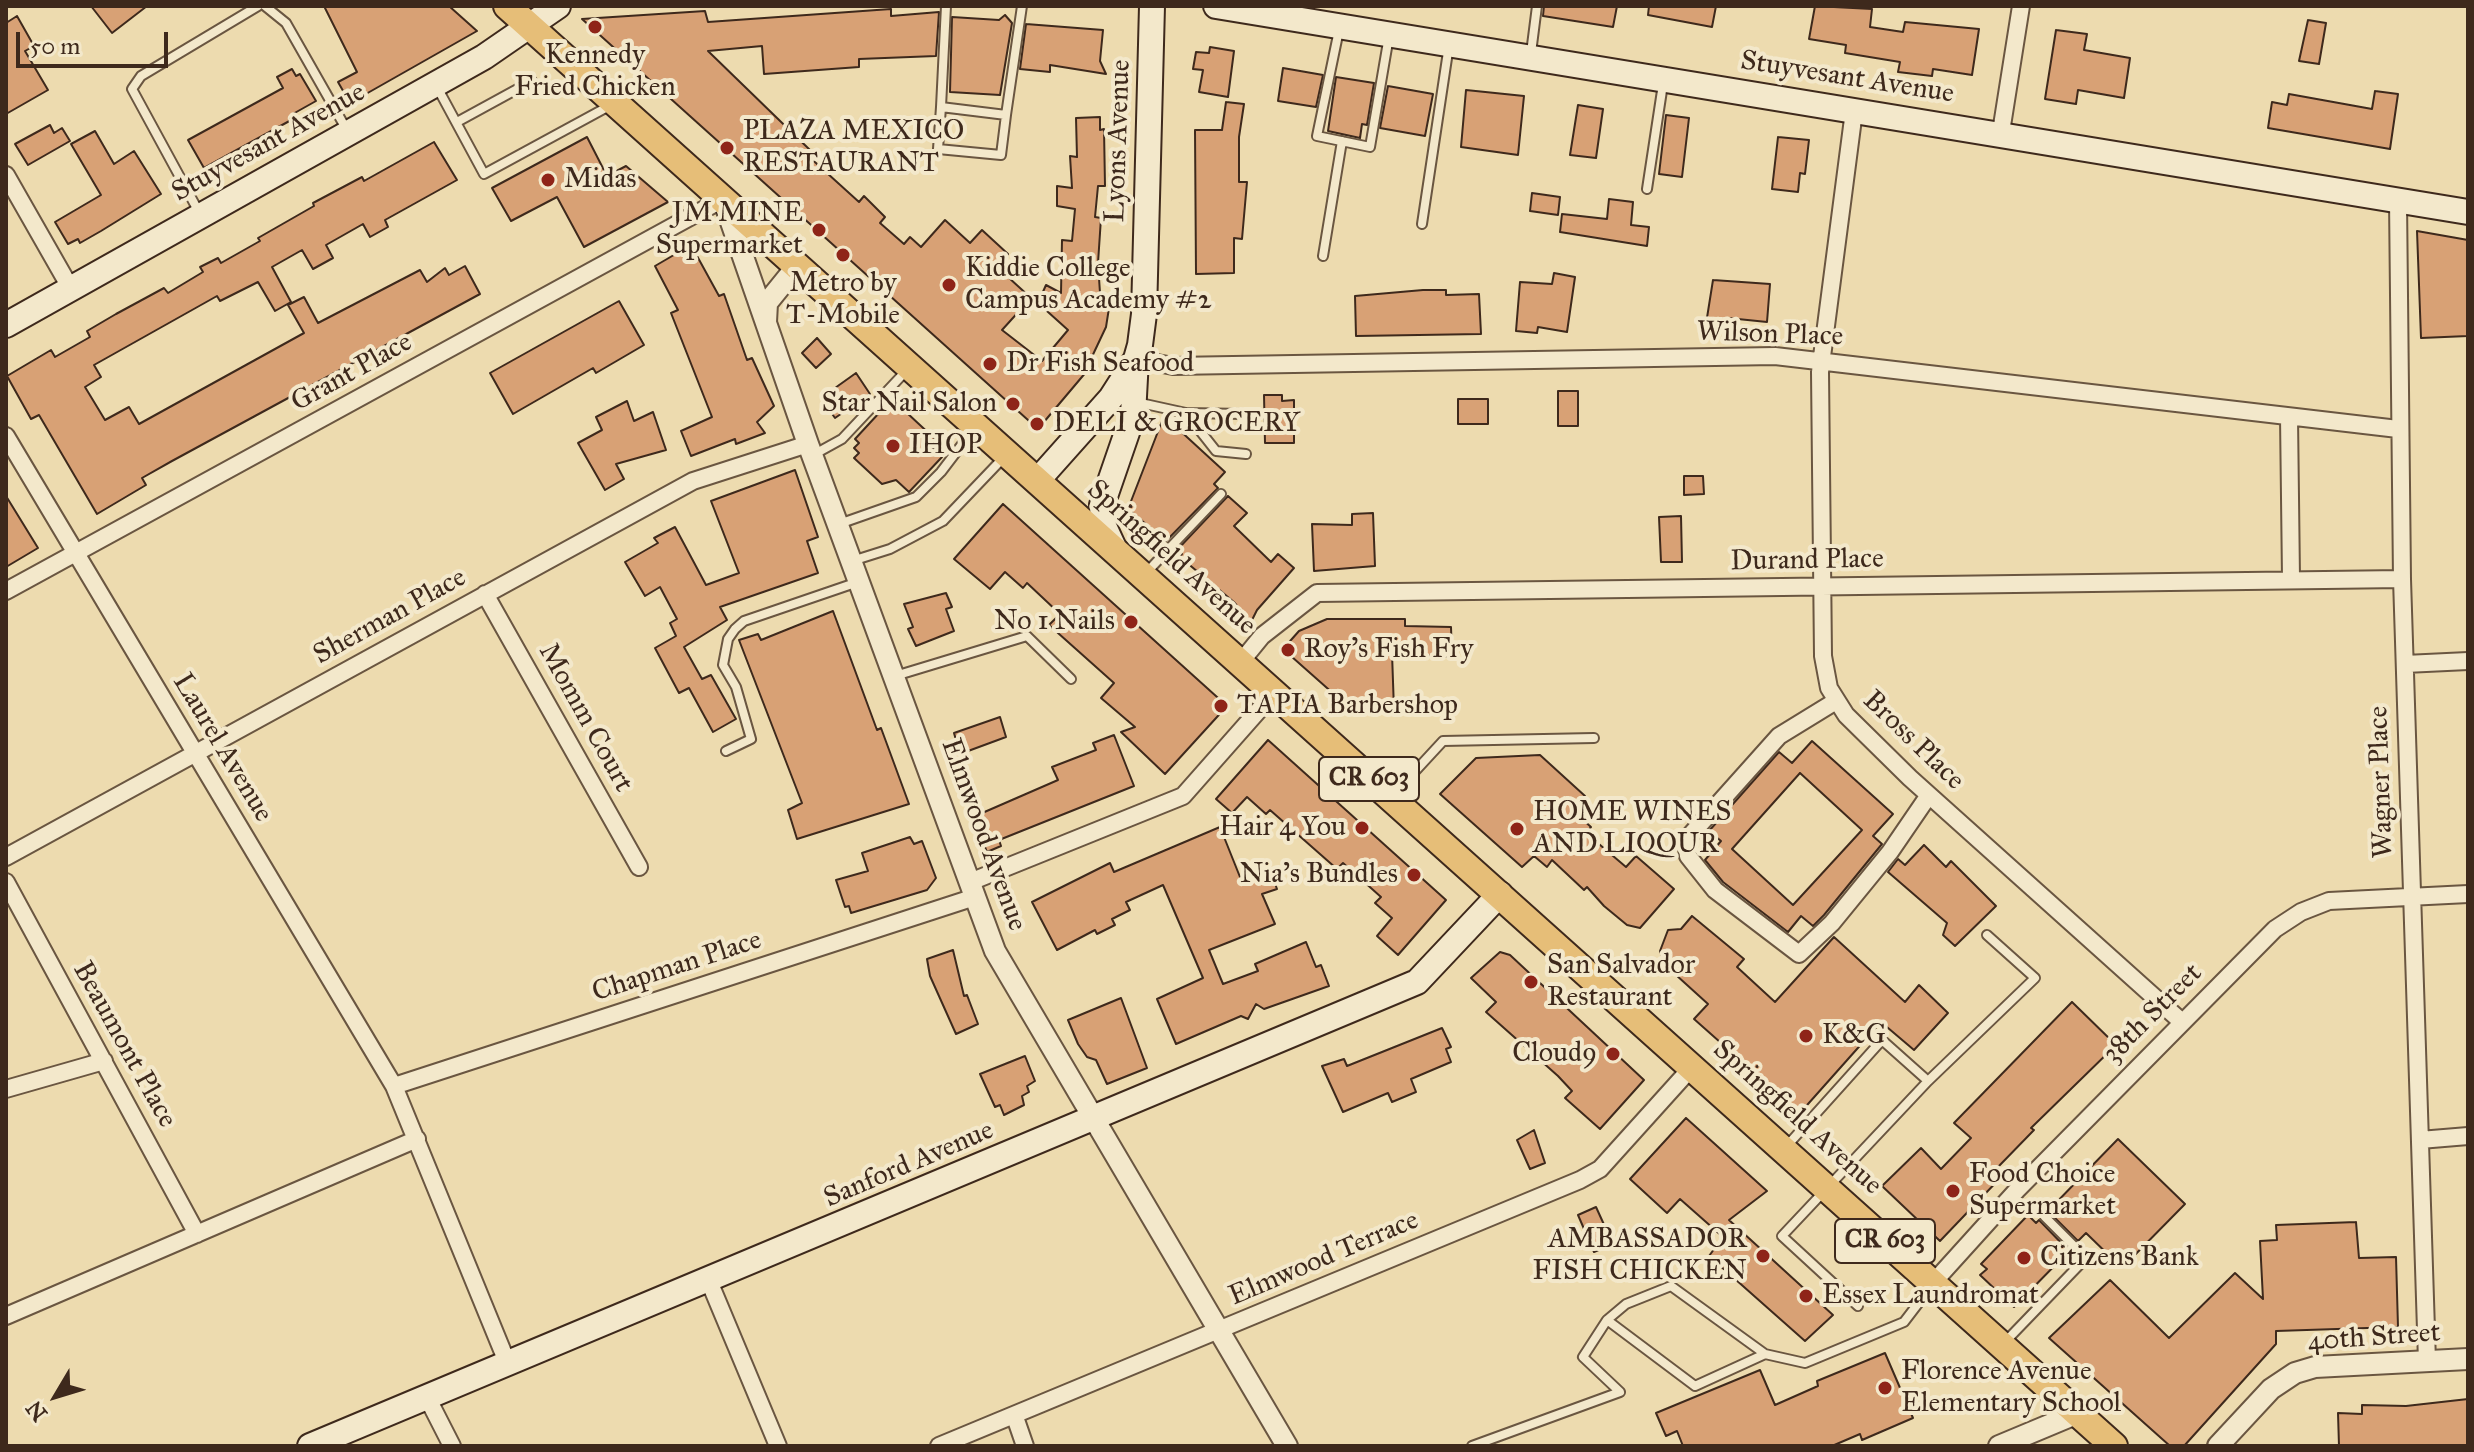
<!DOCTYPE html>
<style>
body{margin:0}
#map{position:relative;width:2474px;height:1452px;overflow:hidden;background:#eddbaf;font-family:"IM FELL Great Primer",serif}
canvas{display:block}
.frame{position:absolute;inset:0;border:8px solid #3e291c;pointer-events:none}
.north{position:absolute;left:16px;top:1356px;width:80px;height:80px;-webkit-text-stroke:6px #f3e8cb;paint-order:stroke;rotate:232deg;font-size:22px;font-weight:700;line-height:32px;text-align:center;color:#3e291c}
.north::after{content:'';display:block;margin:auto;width:28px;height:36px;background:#3e291c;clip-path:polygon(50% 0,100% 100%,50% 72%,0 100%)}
.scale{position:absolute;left:16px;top:32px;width:152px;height:36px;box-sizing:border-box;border:4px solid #3e291c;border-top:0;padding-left:10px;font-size:24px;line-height:28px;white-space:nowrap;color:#3e291c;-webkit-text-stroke:6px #f3e8cb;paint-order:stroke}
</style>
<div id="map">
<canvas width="2474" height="1452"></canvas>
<div class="frame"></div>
<div class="north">N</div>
<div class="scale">50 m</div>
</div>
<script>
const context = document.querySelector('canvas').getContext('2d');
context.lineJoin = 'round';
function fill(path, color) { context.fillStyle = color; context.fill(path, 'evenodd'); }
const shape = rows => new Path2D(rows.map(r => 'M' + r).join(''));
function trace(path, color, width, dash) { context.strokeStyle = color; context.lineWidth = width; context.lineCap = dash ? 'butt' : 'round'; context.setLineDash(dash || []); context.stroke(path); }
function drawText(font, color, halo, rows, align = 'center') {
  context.font = font + ' "IM FELL Great Primer",serif'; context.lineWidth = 8; context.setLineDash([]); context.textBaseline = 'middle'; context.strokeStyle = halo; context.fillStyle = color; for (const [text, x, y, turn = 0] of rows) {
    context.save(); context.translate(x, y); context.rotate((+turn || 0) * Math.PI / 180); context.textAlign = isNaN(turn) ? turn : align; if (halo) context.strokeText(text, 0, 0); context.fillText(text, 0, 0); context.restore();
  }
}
const building = shape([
 [91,6,147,6,112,33,91,6],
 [324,6,449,6,477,31,350,103,338,82,357,72,324,6],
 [1544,6,1617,6,1613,27,1543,16,1544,6],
 [1649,6,1716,6,1712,27,1648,15,1649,6],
 [1815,6,1872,9,1870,27,1903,32,1905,22,1979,29,1972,75,1933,69,1932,76,1898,72,1900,62,1845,53,1846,45,1809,39,1815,6],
 [891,9,891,16,939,12,936,56,859,59,859,67,764,74,762,46,708,51,810,150,806,154,859,202,864,196,885,217,880,223,904,244,910,237,921,247,945,220,970,243,982,230,1008,254,997,267,1031,298,1002,330,1042,361,1068,330,1038,303,1046,285,1061,293,1062,240,1072,241,1075,209,1057,206,1057,186,1072,188,1070,156,1077,157,1076,118,1100,117,1100,130,1104,129,1105,186,1098,186,1095,217,1101,218,1098,263,1101,308,1109,308,1106,327,1089,363,1092,365,1038,429,582,19,705,11,708,22,891,9],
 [1005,15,1012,23,1000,95,950,92,952,17,999,20,1005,15],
 [17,16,34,46,25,51,48,90,6,114,6,23,17,16],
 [2308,20,2326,23,2319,64,2299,61,2308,20],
 [1026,24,1103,30,1100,61,1106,74,1050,65,1050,72,1020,69,1026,24],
 [2056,30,2087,34,2084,50,2130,58,2124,98,2078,90,2076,104,2045,99,2056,30],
 [1210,47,1234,51,1228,97,1199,92,1203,70,1193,69,1196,52,1209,53,1210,47],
 [1283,68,1323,75,1316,107,1278,101,1283,68],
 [292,69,296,76,300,74,316,101,291,115,293,119,204,168,188,140,283,88,277,77,292,69],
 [1336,77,1374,83,1367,125,1362,124,1360,138,1328,131,1336,77],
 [1388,86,1433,94,1425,136,1380,128,1388,86],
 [1466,90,1524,96,1518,155,1461,147,1466,90],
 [2375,91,2398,94,2390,149,2268,128,2272,102,2287,105,2289,94,2372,109,2375,91],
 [1226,102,1244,104,1239,137,1239,182,1247,182,1242,239,1234,238,1234,273,1196,274,1195,130,1222,130,1226,102],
 [1578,105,1603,109,1596,158,1570,155,1578,105],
 [1666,115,1689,118,1682,177,1659,174,1666,115],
 [50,125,54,133,62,128,70,141,28,165,15,144,50,125],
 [95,131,114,164,134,151,161,194,101,231,80,243,78,239,68,244,55,222,101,195,71,144,95,131],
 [587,137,607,176,626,166,668,202,584,247,557,197,511,221,492,188,587,137],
 [1778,137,1809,140,1805,174,1800,173,1798,192,1772,189,1778,137],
 [434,142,457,180,385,220,388,227,370,237,363,224,326,245,333,258,313,269,302,250,272,267,291,302,275,311,258,282,220,301,217,296,94,365,101,377,85,387,105,420,129,407,139,424,304,333,288,305,304,297,318,323,420,270,427,282,445,268,449,275,465,266,480,294,172,461,142,478,146,485,97,514,39,415,31,419,7,376,51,350,55,357,90,337,87,331,116,314,164,288,168,293,203,272,200,267,218,258,221,263,260,241,258,238,314,206,313,203,362,177,364,181,434,142],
 [1532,193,1560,197,1558,215,1530,211,1532,193],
 [1609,199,1633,202,1631,225,1649,227,1647,246,1560,232,1562,214,1607,219,1609,199],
 [2417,231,2468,240,2468,336,2421,338,2417,231],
 [691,245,719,296,724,294,747,360,752,358,774,406,757,422,765,433,736,444,735,439,691,456,681,431,712,417,671,313,678,310,655,266,691,245],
 [1554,273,1575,277,1567,332,1538,327,1537,333,1516,331,1520,282,1552,284,1554,273],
 [1713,280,1770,284,1767,322,1728,318,1727,328,1706,324,1713,280],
 [1423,290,1446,290,1446,295,1479,294,1481,334,1356,336,1355,296,1423,290],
 [619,301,644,345,596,373,593,368,513,414,490,373,619,301],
 [817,338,831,354,816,368,802,353,817,338],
 [856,373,870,394,835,418,821,398,856,373],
 [1558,391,1578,391,1578,426,1558,426,1558,391],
 [1264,395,1282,395,1282,401,1294,400,1294,443,1265,443,1264,395],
 [892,399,935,439,930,445,942,457,909,492,896,480,882,484,854,458,859,453,854,448,859,443,855,439,892,399],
 [1458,399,1488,399,1488,424,1458,424,1458,399],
 [627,401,634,421,653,412,666,450,616,464,624,479,605,490,578,443,602,430,596,417,627,401],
 [1164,416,1225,472,1214,484,1218,488,1166,541,1128,509,1164,416],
 [795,470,818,537,807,541,818,573,720,607,727,620,684,647,702,679,711,675,736,719,713,732,689,688,679,693,655,648,676,636,670,623,677,619,660,587,645,596,625,562,658,543,654,538,675,527,706,585,739,573,711,501,795,470],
 [1684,476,1703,476,1704,494,1684,495,1684,476],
 [6,496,38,548,6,567,6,496],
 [1228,496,1247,513,1234,526,1271,562,1278,554,1294,568,1257,610,1250,624,1235,603,1180,557,1182,554,1177,550,1228,496],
 [1003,504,1227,706,1165,774,1121,732,1135,727,1101,698,1114,683,1049,625,1060,614,1027,583,1023,588,1005,572,990,589,954,559,1003,504],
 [1373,513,1375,566,1314,571,1312,524,1352,525,1352,514,1373,513],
 [1681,516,1682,562,1661,562,1659,517,1681,516],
 [946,593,952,607,946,609,954,631,916,646,908,629,913,627,904,604,946,593],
 [833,611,877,730,881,728,909,804,797,839,788,810,802,803,739,640,758,634,761,640,833,611],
 [1327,619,1405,619,1405,626,1451,627,1452,657,1392,653,1394,710,1353,711,1283,649,1299,631,1327,619],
 [1000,717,1006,737,960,754,954,733,1000,717],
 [1114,735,1134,786,999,840,1001,846,987,852,973,817,1058,780,1052,767,1096,750,1093,743,1114,735],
 [1268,740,1446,900,1398,955,1377,936,1392,918,1375,903,1381,897,1343,863,1337,869,1270,810,1266,814,1247,797,1232,813,1216,799,1268,740],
 [1812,741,1893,814,1873,836,1882,844,1824,915,1813,926,1801,916,1788,932,1723,882,1705,860,1721,841,1709,831,1779,752,1792,763,1812,741],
 [1800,773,1862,830,1793,905,1732,849,1800,773],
 [1540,755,1585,796,1572,810,1591,827,1586,833,1626,867,1636,856,1674,889,1640,928,1627,925,1604,906,1587,887,1584,890,1552,860,1547,867,1534,856,1522,867,1440,794,1476,758,1540,755],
 [1220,827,1242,882,1270,870,1277,889,1262,894,1275,924,1209,950,1223,984,1258,971,1255,964,1306,942,1316,967,1321,965,1329,986,1264,1009,1256,1004,1248,1019,1241,1016,1176,1044,1157,999,1203,978,1163,885,1126,902,1130,910,1112,919,1115,925,1097,934,1095,930,1057,950,1032,902,1110,863,1114,872,1220,827],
 [910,837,914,844,922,841,936,878,927,890,851,913,849,906,845,907,836,880,868,871,862,853,910,837],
 [1924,845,1946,867,1951,861,1996,906,1955,946,1943,935,1947,923,1888,872,1898,859,1905,865,1924,845],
 [1692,916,1744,959,1737,967,1775,1002,1834,937,1905,1002,1919,985,1948,1013,1914,1050,1881,1022,1800,1113,1694,1019,1708,1004,1665,965,1660,951,1668,930,1681,929,1692,916],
 [953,950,964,996,967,995,978,1024,956,1034,930,976,927,959,953,950],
 [1500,952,1510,955,1644,1080,1600,1129,1565,1098,1572,1091,1558,1076,1486,1012,1496,1002,1471,978,1500,952],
 [1121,998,1147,1068,1107,1084,1096,1060,1087,1057,1078,1044,1068,1020,1121,998],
 [2072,1002,2116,1045,2031,1128,2034,1130,1997,1168,2004,1174,1940,1241,1882,1186,1921,1148,1941,1169,1971,1138,1954,1123,2072,1002],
 [1442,1028,1451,1047,1446,1049,1451,1062,1411,1079,1416,1092,1392,1102,1388,1093,1343,1112,1322,1066,1344,1059,1347,1066,1442,1028],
 [1025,1056,1035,1081,1027,1086,1029,1092,1022,1096,1024,1105,1004,1115,1000,1105,995,1107,980,1074,1025,1056],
 [1686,1118,1767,1191,1729,1220,1833,1315,1805,1341,1709,1256,1723,1237,1680,1199,1667,1213,1630,1179,1686,1118],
 [1534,1130,1545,1163,1530,1169,1517,1140,1534,1130],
 [2118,1139,2185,1204,2122,1268,2086,1233,2078,1241,2048,1211,2118,1139],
 [1596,1207,1611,1240,1606,1242,1608,1246,1594,1252,1578,1215,1596,1207],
 [2028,1215,2036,1223,2039,1220,2069,1251,2014,1307,1980,1275,1987,1269,1981,1264,2028,1215],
 [2356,1222,2359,1258,2396,1257,2398,1327,2276,1331,2276,1344,2184,1446,2170,1446,2049,1338,2110,1280,2169,1338,2235,1273,2263,1299,2260,1241,2277,1240,2276,1225,2356,1222],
 [1885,1353,1913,1418,1862,1440,1860,1434,1832,1446,1683,1446,1677,1431,1666,1436,1656,1413,1760,1370,1775,1405,1818,1386,1817,1381,1885,1353],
 [2468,1399,2468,1446,2339,1446,2338,1413,2362,1414,2362,1405,2406,1406,2468,1399]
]);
fill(building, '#d8a175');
trace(building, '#3e291c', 2);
const service = shape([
 [265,6,286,23,348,132],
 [946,6,941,107,1006,115,1022,6],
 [1339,30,1317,136,1370,147,1389,36],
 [1531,53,1537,6],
 [437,87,484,174,611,105],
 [941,107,938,149,1001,155,1006,115],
 [457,122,532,81],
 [1647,189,1663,84],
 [200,214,132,89,141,76,258,6],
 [1422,224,1449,45],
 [1323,256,1342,141],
 [1136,402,1186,413,1245,414],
 [1186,413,1216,451,1246,454],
 [813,455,842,439,906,371],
 [839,524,916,497,941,472,973,430],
 [852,561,890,549,943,521,1006,455],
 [1146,573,1221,494],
 [895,676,1027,636,1071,679],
 [726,751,751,739,736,687,723,665,728,639,735,629,744,621,858,582],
 [1394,794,1443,741,1594,738],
 [1928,1081,2035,978,1987,935],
 [1785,1148,1882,1040,1928,1081,1782,1236,1858,1306],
 [1607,1320,1626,1304,1671,1286,1765,1354],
 [2005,1342,2086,1258,2045,1217],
 [1472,1446,1620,1392,1583,1357,1607,1320,1695,1386,1765,1354,1805,1363,1904,1322,1930,1288]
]);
const minor = shape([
 [1854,111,1820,372,1823,656,1829,688,1846,715,1910,778,2182,1022],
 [2001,132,2021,6],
 [6,175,71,289],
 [2398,200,2402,579,2427,1361],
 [1136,359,1173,366,1775,356,2398,429],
 [2289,417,2291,578],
 [6,436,394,1086,507,1362],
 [6,591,723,199],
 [485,594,639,867],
 [1240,663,1262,636,1317,593,2402,579],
 [2405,664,2468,661],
 [1836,701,1779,736,1686,840,1688,856,1715,890,1799,954,1832,923,1890,852,1929,795],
 [6,857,693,481,808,444],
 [6,882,197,1234],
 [970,882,1183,796,1273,694],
 [394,1086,975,897],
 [6,1089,104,1061],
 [2420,1140,2468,1136],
 [709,1281,778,1446],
 [1932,1284,2017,1190,2275,929,2301,912,2329,901,2468,894],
 [6,1316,417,1139],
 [427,1397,452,1446],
 [1015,1417,1025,1446],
 [939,1446,1580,1180,1600,1169,1692,1067]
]);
const tertiary = shape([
 [723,199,808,444,995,951,1287,1446],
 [766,322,767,303,797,266],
 [1999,1446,2078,1413],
 [2218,1446,2271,1389,2295,1373,2315,1367,2468,1359]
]);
const secondary = shape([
 [1216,6,2468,212],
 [6,325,484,57,558,6],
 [1037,481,1111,398,1136,359,1140,345,1144,314,1152,6],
 [1115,550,1103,524,1102,505,1133,415,1136,359],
 [310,1446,1417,982,1500,894]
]);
const primary = shape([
 [507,6,2114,1446]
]);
trace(service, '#6a5641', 12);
trace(minor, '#6a5641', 20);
trace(tertiary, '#6a5641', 24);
trace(secondary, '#3e291c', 28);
trace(primary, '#3e291c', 30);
trace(service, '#f3e8cb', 8);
trace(minor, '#f3e8cb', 16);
trace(tertiary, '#f3e8cb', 20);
trace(secondary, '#f3e8cb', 24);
trace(primary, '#e6be78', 26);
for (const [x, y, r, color] of [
 [595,27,8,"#8f2418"],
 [727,148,8,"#8f2418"],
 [548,180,8,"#8f2418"],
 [819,230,8,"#8f2418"],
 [843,255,8,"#8f2418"],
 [949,285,8,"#8f2418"],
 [990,364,8,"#8f2418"],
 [1013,404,8,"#8f2418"],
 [1037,424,8,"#8f2418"],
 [893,446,8,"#8f2418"],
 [1131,622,8,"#8f2418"],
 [1288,650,8,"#8f2418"],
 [1221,706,8,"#8f2418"],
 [1362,828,8,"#8f2418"],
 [1517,829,8,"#8f2418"],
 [1414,875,8,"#8f2418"],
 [1531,982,8,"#8f2418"],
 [1806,1036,8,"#8f2418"],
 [1613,1054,8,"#8f2418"],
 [1953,1191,8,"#8f2418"],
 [1763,1256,8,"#8f2418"],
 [2024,1258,8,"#8f2418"],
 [1806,1296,8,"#8f2418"],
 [1885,1388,8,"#8f2418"]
]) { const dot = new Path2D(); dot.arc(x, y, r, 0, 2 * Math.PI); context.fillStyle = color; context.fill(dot); trace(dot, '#f3e8cb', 3); }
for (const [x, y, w] of [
 [1369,779,100],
 [1885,1241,100]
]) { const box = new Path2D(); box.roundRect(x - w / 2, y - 22, w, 44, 6); context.fillStyle = '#f3e8cb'; context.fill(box); trace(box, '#3e291c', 2); }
drawText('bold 26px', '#3e291c', null, [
 ["CR 603",1369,779],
 ["CR 603",1885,1241]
]);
drawText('28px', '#3e291c', '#f3e8cb', [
 ["Kennedy",595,56,"center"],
 ["Fried Chicken",595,88,"center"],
 ["PLAZA MEXICO",743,132],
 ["RESTAURANT",743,164],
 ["Midas",564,180],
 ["JM MINE",803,214,"right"],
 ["Supermarket",803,246,"right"],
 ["Kiddie College",965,269],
 ["Campus Academy #2",965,301],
 ["Metro by",843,284,"center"],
 ["T-Mobile",843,316,"center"],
 ["Dr Fish Seafood",1006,364],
 ["Star Nail Salon",997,404,"right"],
 ["DELI & GROCERY",1053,424],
 ["IHOP",909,446],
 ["No 1 Nails",1115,622,"right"],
 ["Roy's Fish Fry",1304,650],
 ["TAPIA Barbershop",1237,706],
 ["HOME WINES",1533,813],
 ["AND LIQOUR",1533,845],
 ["Hair 4 You",1346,828,"right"],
 ["Nia's Bundles",1398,875,"right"],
 ["San Salvador",1547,966],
 ["Restaurant",1547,998],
 ["K&G",1822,1036],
 ["Cloud9",1597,1054,"right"],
 ["Food Choice",1969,1175],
 ["Supermarket",1969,1207],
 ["AMBASSADOR",1747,1240,"right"],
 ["FISH CHICKEN",1747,1272,"right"],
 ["Citizens Bank",2040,1258],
 ["Essex Laundromat",1822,1296],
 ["Florence Avenue",1901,1372],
 ["Elementary School",1901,1404]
], 'left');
drawText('28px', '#3e291c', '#f3e8cb', [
 ["Stuyvesant Avenue",1847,78,9],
 ["Lyons Avenue",1119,141,-88],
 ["Stuyvesant Avenue",269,143,-29],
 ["Wilson Place",1770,335,2],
 ["Grant Place",352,373,-29],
 ["Springfield Avenue",1171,558,42],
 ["Durand Place",1807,561,-1],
 ["Sherman Place",390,617,-29],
 ["Momm Court",585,718,61],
 ["Bross Place",1913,741,44],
 ["Laurel Avenue",222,748,59],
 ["Wagner Place",2382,782,-92],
 ["Elmwood Avenue",983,835,70],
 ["Chapman Place",677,967,-18],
 ["38th Street",2153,1014,-45],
 ["Beaumont Place",124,1045,61],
 ["Springfield Avenue",1797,1118,42],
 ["Sanford Avenue",909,1165,-23],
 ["Elmwood Terrace",1324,1259,-23],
 ["40th Street",2374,1338,-4]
]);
</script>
